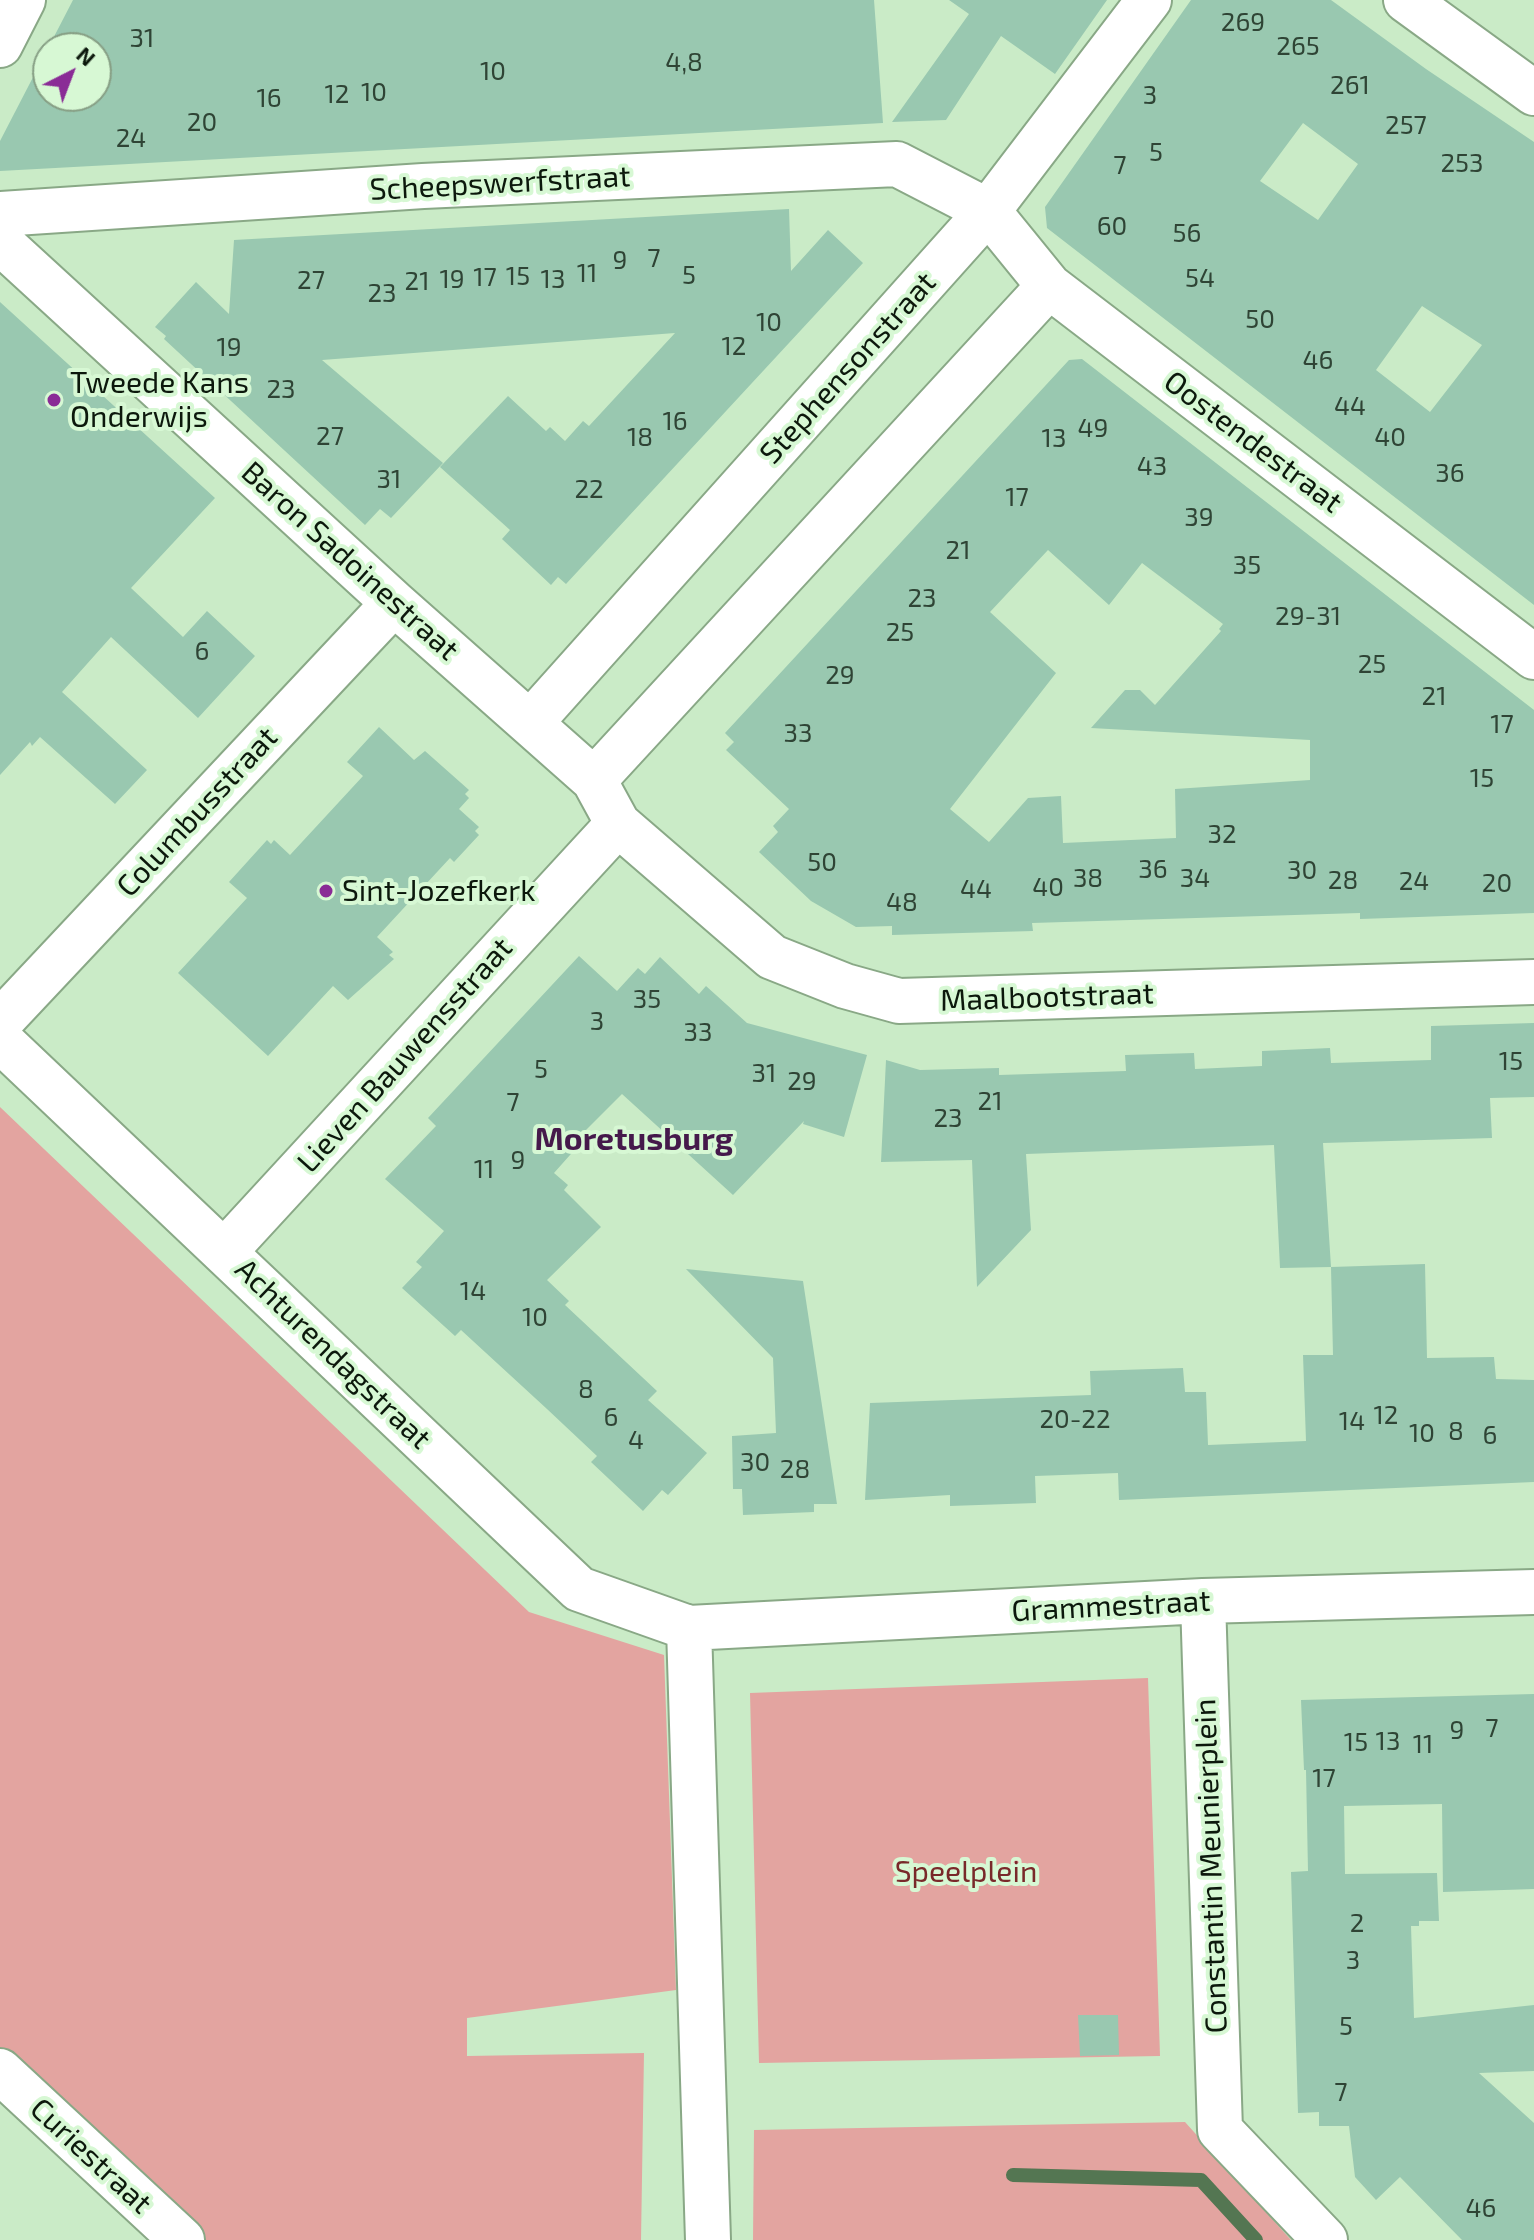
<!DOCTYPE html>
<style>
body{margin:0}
#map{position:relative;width:1534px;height:2240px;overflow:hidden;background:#caebc7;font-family:"Exo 2",sans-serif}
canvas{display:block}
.north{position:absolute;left:32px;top:32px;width:80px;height:80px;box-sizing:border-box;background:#d7f8d4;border:2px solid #869e84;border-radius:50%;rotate:42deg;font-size:22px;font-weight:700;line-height:32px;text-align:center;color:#0c180c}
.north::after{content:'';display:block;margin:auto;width:28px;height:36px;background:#8a2c96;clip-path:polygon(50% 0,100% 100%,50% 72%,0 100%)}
</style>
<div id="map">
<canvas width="1534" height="2240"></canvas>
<div class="north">N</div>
</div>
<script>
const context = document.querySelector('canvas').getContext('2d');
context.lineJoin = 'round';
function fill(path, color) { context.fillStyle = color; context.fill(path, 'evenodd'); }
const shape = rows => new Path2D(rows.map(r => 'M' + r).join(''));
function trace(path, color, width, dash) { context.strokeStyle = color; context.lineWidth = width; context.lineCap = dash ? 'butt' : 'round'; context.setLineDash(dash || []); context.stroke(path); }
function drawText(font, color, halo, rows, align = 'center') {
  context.font = font + ' "Exo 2",sans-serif'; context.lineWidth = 8; context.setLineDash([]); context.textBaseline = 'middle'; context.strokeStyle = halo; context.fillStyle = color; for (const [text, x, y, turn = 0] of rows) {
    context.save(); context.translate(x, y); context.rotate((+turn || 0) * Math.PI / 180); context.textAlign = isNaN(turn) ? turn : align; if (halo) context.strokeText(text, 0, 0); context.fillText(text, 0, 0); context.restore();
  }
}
fill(shape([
 [0,1107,529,1612,664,1655,676,1990,467,2018,467,2056,644,2053,641,2240,205,2240,0,2049],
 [1148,1678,1160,2056,759,2063,750,1693],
 [1185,2122,1291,2240,753,2240,754,2130]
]), '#e3a4a0');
trace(shape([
 [1013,2175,1201,2180,1256,2240]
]), '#547652', 14);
fill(shape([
 [73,0,874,0,883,123,0,171,0,141],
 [48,48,96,48,96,96,48,96],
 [949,0,1107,0,1055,74,1001,36,946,120,892,122,969,14],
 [1191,0,1331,0,1426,69,1534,142,1534,605,1047,228,1045,207],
 [1303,123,1358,164,1318,220,1260,181],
 [1422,306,1482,345,1430,412,1376,370],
 [789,209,791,271,828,230,863,263,566,584,558,577,551,585,502,539,510,530,440,467,508,396,546,431,550,427,565,441,583,421,589,426,675,333,322,360,443,463,391,518,380,509,365,525,164,339,166,336,155,327,196,282,229,314,234,240],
 [0,302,215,498,131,588,183,637,207,611,255,656,198,718,111,637,62,692,147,770,115,804,40,737,32,746,30,742,0,775],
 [1082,359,1534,710,1534,913,1360,919,1360,913,1032,923,1033,931,892,935,892,926,856,927,811,901,759,852,778,832,773,826,789,809,726,750,734,742,725,733,1069,360],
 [1048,550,1109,605,1142,563,1223,624,1219,629,1221,631,1155,705,1140,690,1125,690,1091,728,1310,740,1310,780,1175,789,1176,838,1063,843,1061,796,1028,798,989,842,950,809,1056,673,990,612],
 [379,727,414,760,425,751,469,790,465,794,469,798,459,809,479,827,475,831,479,835,454,862,450,858,377,937,393,952,389,955,394,959,348,1000,333,986,268,1056,178,973,247,898,229,882,267,840,271,844,274,840,290,855,363,776,347,762],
 [579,956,617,991,638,968,645,974,660,957,699,994,706,986,747,1023,867,1055,844,1137,803,1124,804,1121,733,1195,622,1094,574,1142,578,1146,554,1173,568,1185,564,1190,601,1227,547,1280,569,1301,565,1305,657,1391,648,1400,707,1453,668,1495,662,1490,643,1511,591,1462,597,1456,547,1409,461,1330,455,1336,402,1288,422,1267,416,1262,444,1231,385,1179,436,1126,428,1118],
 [1534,1023,1534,1097,1490,1098,1492,1138,1323,1143,1331,1267,1280,1268,1274,1145,1026,1154,1031,1230,977,1287,972,1160,881,1162,886,1060,920,1070,999,1068,999,1075,1126,1071,1125,1055,1194,1053,1195,1069,1262,1066,1262,1051,1330,1048,1331,1063,1431,1060,1431,1026],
 [1425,1264,1427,1358,1494,1357,1496,1379,1534,1380,1534,1482,1119,1500,1118,1473,1035,1476,1036,1503,950,1506,950,1495,865,1500,870,1403,1091,1395,1090,1371,1183,1368,1185,1392,1206,1392,1208,1445,1306,1441,1303,1355,1333,1355,1331,1267],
 [686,1269,803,1281,837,1504,814,1504,814,1512,743,1515,742,1489,733,1489,732,1436,776,1433,773,1358],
 [1534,1694,1534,1889,1443,1892,1442,1804,1344,1806,1345,1874,1437,1873,1439,1921,1419,1921,1419,1926,1411,1926,1414,2018,1534,2005,1534,2071,1479,2073,1534,2123,1534,2240,1462,2240,1400,2177,1376,2200,1355,2177,1349,2126,1319,2126,1319,2112,1298,2113,1291,1872,1308,1871,1306,1770,1304,1770,1301,1700],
 [1078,2015,1118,2015,1119,2055,1080,2056]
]), '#99c8b0');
const minor = shape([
 [1406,0,1534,93],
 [0,45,23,0],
 [0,214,423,186,897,164,988,211,1049,286,1534,657],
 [0,242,394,603,594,780,618,824,772,957,845,986,899,1001,1534,982],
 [531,722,988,211,1149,0],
 [594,780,1049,286],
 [0,1022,394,603],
 [0,1040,579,1589,689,1628,1203,1601,1534,1592],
 [225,1251,618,824],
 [1203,1601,1220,2130,1325,2240],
 [689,1628,708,2240],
 [0,2071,182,2240]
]);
trace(minor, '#89a886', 48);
trace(minor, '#fff', 44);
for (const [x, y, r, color] of [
 [54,400,8,"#8a2c96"],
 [326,891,8,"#8a2c96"]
]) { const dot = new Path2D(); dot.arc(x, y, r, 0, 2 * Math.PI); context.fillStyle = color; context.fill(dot); trace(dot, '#d7f8d4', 3); }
drawText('26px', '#2f4435', null, [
 ["269",1243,22],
 ["31",142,38],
 ["265",1298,46],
 ["4,8",684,62],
 ["10",493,71],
 ["261",1350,85],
 ["10",374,92],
 ["12",337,94],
 ["3",1150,95],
 ["16",269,98],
 ["20",202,122],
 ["257",1406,125],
 ["24",131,138],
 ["5",1156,152],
 ["253",1462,163],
 ["7",1120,165],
 ["60",1112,226],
 ["56",1187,233],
 ["7",654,258],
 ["9",620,260],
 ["11",587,273],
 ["5",689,275],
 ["15",518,276],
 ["17",485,277],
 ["54",1200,278],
 ["19",452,279],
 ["13",553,279],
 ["27",311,280],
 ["21",417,281],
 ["23",382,293],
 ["50",1260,319],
 ["10",769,322],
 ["12",734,346],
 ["19",229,347],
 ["46",1318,360],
 ["23",281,389],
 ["44",1350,406],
 ["16",675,421],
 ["49",1093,428],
 ["27",330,436],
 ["18",640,437],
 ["40",1390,437],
 ["13",1054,438],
 ["43",1152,466],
 ["36",1450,473],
 ["31",389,479],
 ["22",589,489],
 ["17",1017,497],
 ["39",1199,517],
 ["21",958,550],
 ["35",1247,565],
 ["23",922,598],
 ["29-31",1308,616],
 ["25",900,632],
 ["6",202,651],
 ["25",1372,664],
 ["29",840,675],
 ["21",1434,696],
 ["17",1502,724],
 ["33",798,733],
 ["15",1482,778],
 ["32",1222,834],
 ["50",822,862],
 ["36",1153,869],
 ["30",1302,870],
 ["38",1088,878],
 ["34",1195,878],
 ["28",1343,880],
 ["24",1414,881],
 ["20",1497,883],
 ["40",1048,887],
 ["44",976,889],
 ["48",902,902],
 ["35",647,999],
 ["3",597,1021],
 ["33",698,1032],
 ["15",1511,1061],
 ["5",541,1069],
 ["31",764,1073],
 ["29",802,1081],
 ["21",990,1101],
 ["7",513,1102],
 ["23",948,1118],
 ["9",518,1160],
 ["11",484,1169],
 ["14",473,1291],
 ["10",535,1317],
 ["8",586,1389],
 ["12",1386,1415],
 ["6",611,1417],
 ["20-22",1075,1419],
 ["14",1352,1421],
 ["8",1456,1431],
 ["10",1422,1433],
 ["6",1490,1435],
 ["4",636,1440],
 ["30",755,1462],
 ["28",795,1469],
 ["7",1492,1728],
 ["9",1457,1730],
 ["13",1388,1741],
 ["15",1356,1742],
 ["11",1423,1744],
 ["17",1324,1778],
 ["2",1357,1923],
 ["3",1353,1960],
 ["5",1346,2026],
 ["7",1341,2092],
 ["46",1481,2208]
]);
drawText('30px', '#0c180c', '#d7f8d4', [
 ["Scheepswerfstraat",500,183,-3],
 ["Stephensonstraat",848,368,-48],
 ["Oostendestraat",1253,442,37],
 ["Baron Sadoinestraat",350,561,42],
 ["Columbusstraat",197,812,-47],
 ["Maalbootstraat",1047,997,-2],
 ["Lieven Bauwensstraat",405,1055,-48],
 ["Achturendagstraat",333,1354,44],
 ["Grammestraat",1111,1606,-3],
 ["Constantin Meunierplein",1211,1866,-92],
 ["Curiestraat",91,2156,43]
]);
drawText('30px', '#0c180c', '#d7f8d4', [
 ["Tweede Kans",70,383],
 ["Onderwijs",70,417],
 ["Sint-Jozefkerk",342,891]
], 'left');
drawText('30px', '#79292a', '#d7f8d4', [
 ["Speelplein",966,1872]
]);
drawText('bold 32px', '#45194b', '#d7f8d4', [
 ["Moretusburg",634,1139]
]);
</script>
